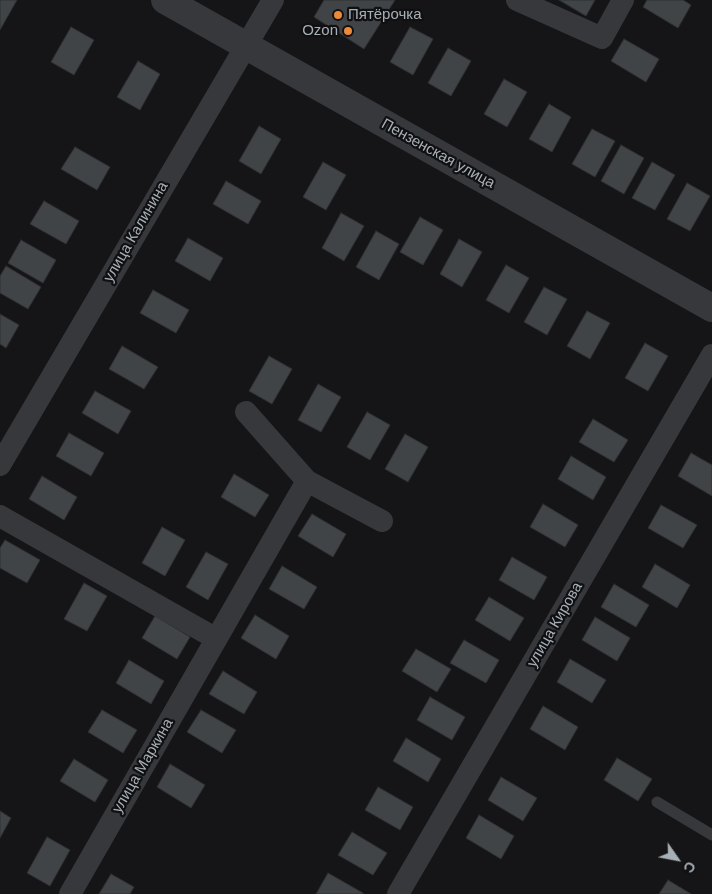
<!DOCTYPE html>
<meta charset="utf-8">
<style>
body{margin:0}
#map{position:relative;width:712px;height:894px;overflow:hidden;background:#151517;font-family:Helvetica,sans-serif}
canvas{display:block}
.north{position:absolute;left:652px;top:834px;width:50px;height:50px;-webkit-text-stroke:4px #101012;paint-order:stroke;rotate:123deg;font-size:14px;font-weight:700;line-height:20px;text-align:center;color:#a7afb6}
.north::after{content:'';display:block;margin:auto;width:18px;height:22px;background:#a7afb6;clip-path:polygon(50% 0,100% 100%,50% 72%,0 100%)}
</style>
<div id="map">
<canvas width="712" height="894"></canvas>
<div class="north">С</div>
</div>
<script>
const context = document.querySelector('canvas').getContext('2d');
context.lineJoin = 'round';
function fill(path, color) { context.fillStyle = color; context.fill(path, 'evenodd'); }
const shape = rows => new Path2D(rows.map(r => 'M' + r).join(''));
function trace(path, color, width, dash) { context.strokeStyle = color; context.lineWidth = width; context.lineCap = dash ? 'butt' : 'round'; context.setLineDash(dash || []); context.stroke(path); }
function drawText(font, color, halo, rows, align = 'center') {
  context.font = font + ' Helvetica,sans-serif'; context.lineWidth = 4.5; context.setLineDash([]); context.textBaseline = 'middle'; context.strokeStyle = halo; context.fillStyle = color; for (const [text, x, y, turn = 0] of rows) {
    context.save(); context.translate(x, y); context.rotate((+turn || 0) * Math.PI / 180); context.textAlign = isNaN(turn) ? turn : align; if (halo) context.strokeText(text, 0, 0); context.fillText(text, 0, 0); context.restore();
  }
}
const building = shape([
 [0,0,17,0,0,30,0,0],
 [324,0,395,0,364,49,314,17,324,0],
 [559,0,595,0,586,16,559,0],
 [647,0,683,0,691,5,678,28,643,7,647,0],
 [71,27,94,40,74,75,51,62,71,27],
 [410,27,433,39,413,75,390,62,410,27],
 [624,39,659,59,646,82,611,61,624,39],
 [448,48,471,61,451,96,428,83,448,48],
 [138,61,160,74,140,110,117,97,138,61],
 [504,79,527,92,507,127,484,114,504,79],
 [549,104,571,117,552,152,529,139,549,104],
 [259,126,281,139,261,174,239,161,259,126],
 [592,129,615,141,595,177,572,164,592,129],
 [621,145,644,158,624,194,601,181,621,145],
 [75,147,110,167,97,190,61,169,75,147],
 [323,162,346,175,326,210,303,197,323,162],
 [652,162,675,175,655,210,632,198,652,162],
 [226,181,261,201,248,224,213,204,226,181],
 [687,183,710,196,690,231,667,219,687,183],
 [44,201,79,221,66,244,30,224,44,201],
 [341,213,364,226,344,261,322,248,341,213],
 [420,217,443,230,423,265,400,252,420,217],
 [376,231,399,244,379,280,356,267,376,231],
 [188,238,223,258,210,281,175,261,188,238],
 [459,239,482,252,462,287,440,274,459,239],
 [21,240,56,260,43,283,8,263,21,240],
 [506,265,529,278,509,313,486,300,506,265],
 [6,266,41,287,28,309,0,293,0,276,6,266],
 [544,287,567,299,547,335,524,322,544,287],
 [153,290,189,310,176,333,140,313,153,290],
 [587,311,610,323,590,359,567,346,587,311],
 [0,314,19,325,6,348,0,344,0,314],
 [645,343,668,356,648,391,625,378,645,343],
 [122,346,158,367,144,389,109,369,122,346],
 [269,356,292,369,272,404,249,391,269,356],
 [318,384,341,397,321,432,298,420,318,384],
 [95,391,131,411,118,434,82,413,95,391],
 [367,412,390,425,370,460,347,447,367,412],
 [593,419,628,440,614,462,579,442,593,419],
 [69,433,104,453,91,476,56,456,69,433],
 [405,434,428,447,408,482,385,469,405,434],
 [691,453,712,465,712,496,678,476,691,453],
 [571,456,606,477,593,500,558,479,571,456],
 [234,474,269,495,255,517,221,497,234,474],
 [42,476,77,497,64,520,29,499,42,476],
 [543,504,578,525,565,547,530,527,543,504],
 [661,505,697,525,683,548,648,528,661,505],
 [312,514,346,534,333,557,298,536,312,514],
 [162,527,185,540,165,576,142,563,162,527],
 [5,540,40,560,27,583,0,568,0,548,5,540],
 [206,552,228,564,208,600,186,587,206,552],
 [512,557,547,577,534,600,499,580,512,557],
 [655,564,690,585,677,608,642,587,655,564],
 [282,566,317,587,304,609,269,589,282,566],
 [84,583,107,596,87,631,64,619,84,583],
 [614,584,649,605,636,627,601,607,614,584],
 [489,597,524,618,510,641,475,620,489,597],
 [255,615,289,636,276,659,241,638,255,615],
 [155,616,190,637,177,659,142,638,155,616],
 [595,617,630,638,617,661,582,640,595,617],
 [464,640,499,660,486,683,450,663,464,640],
 [416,649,451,669,437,692,402,671,416,649],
 [570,659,606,680,592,703,557,682,570,659],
 [129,660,164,681,151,704,116,683,129,660],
 [223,671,257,692,244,714,209,694,223,671],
 [430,697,465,717,452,740,417,720,430,697],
 [543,706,578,727,565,750,530,729,543,706],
 [102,710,137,730,123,753,88,732,102,710],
 [201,710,236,730,222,753,187,732,201,710],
 [406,738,441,759,428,782,393,761,406,738],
 [617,758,652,779,638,801,604,780,617,758],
 [74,759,108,780,95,802,60,781,74,759],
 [170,764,205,785,191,808,157,787,170,764],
 [501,777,537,798,523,821,488,800,501,777],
 [378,787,413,807,400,830,365,810,378,787],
 [0,811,11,818,0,838,0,811],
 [479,815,514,836,501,859,466,838,479,815],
 [352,832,387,853,373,875,338,855,352,832],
 [47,837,70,850,50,886,27,873,47,837],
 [328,873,363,893,363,894,316,894,328,873],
 [111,874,134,887,130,894,99,894,111,874],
 [668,880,691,894,659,894,668,880]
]);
fill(building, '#414447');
trace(building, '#2f3033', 1);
trace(shape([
 [657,802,712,835]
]), '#36383c', 11);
trace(shape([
 [517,0,602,38,623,0],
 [246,412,307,481,382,521],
 [0,465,273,0],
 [0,516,215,638],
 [70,894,307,481],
 [398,894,712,355]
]), '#36383c', 22);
trace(shape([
 [165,0,712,308]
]), '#36383c', 28);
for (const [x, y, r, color] of [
 [338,15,5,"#eb8b39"],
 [348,31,5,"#eb8b39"]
]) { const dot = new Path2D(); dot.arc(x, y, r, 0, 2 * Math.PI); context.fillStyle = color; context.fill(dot); trace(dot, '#101012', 2); }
drawText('15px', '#a7afb6', '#101012', [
 ["Пятёрочка",348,15],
 ["Ozon",338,31,"right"]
], 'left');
drawText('15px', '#a7afb6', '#101012', [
 ["Пензенская улица",438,154,29],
 ["улица Калинина",136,232,-60],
 ["улица Кирова",555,625,-60],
 ["улица Маркина",143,766,-60]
]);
</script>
